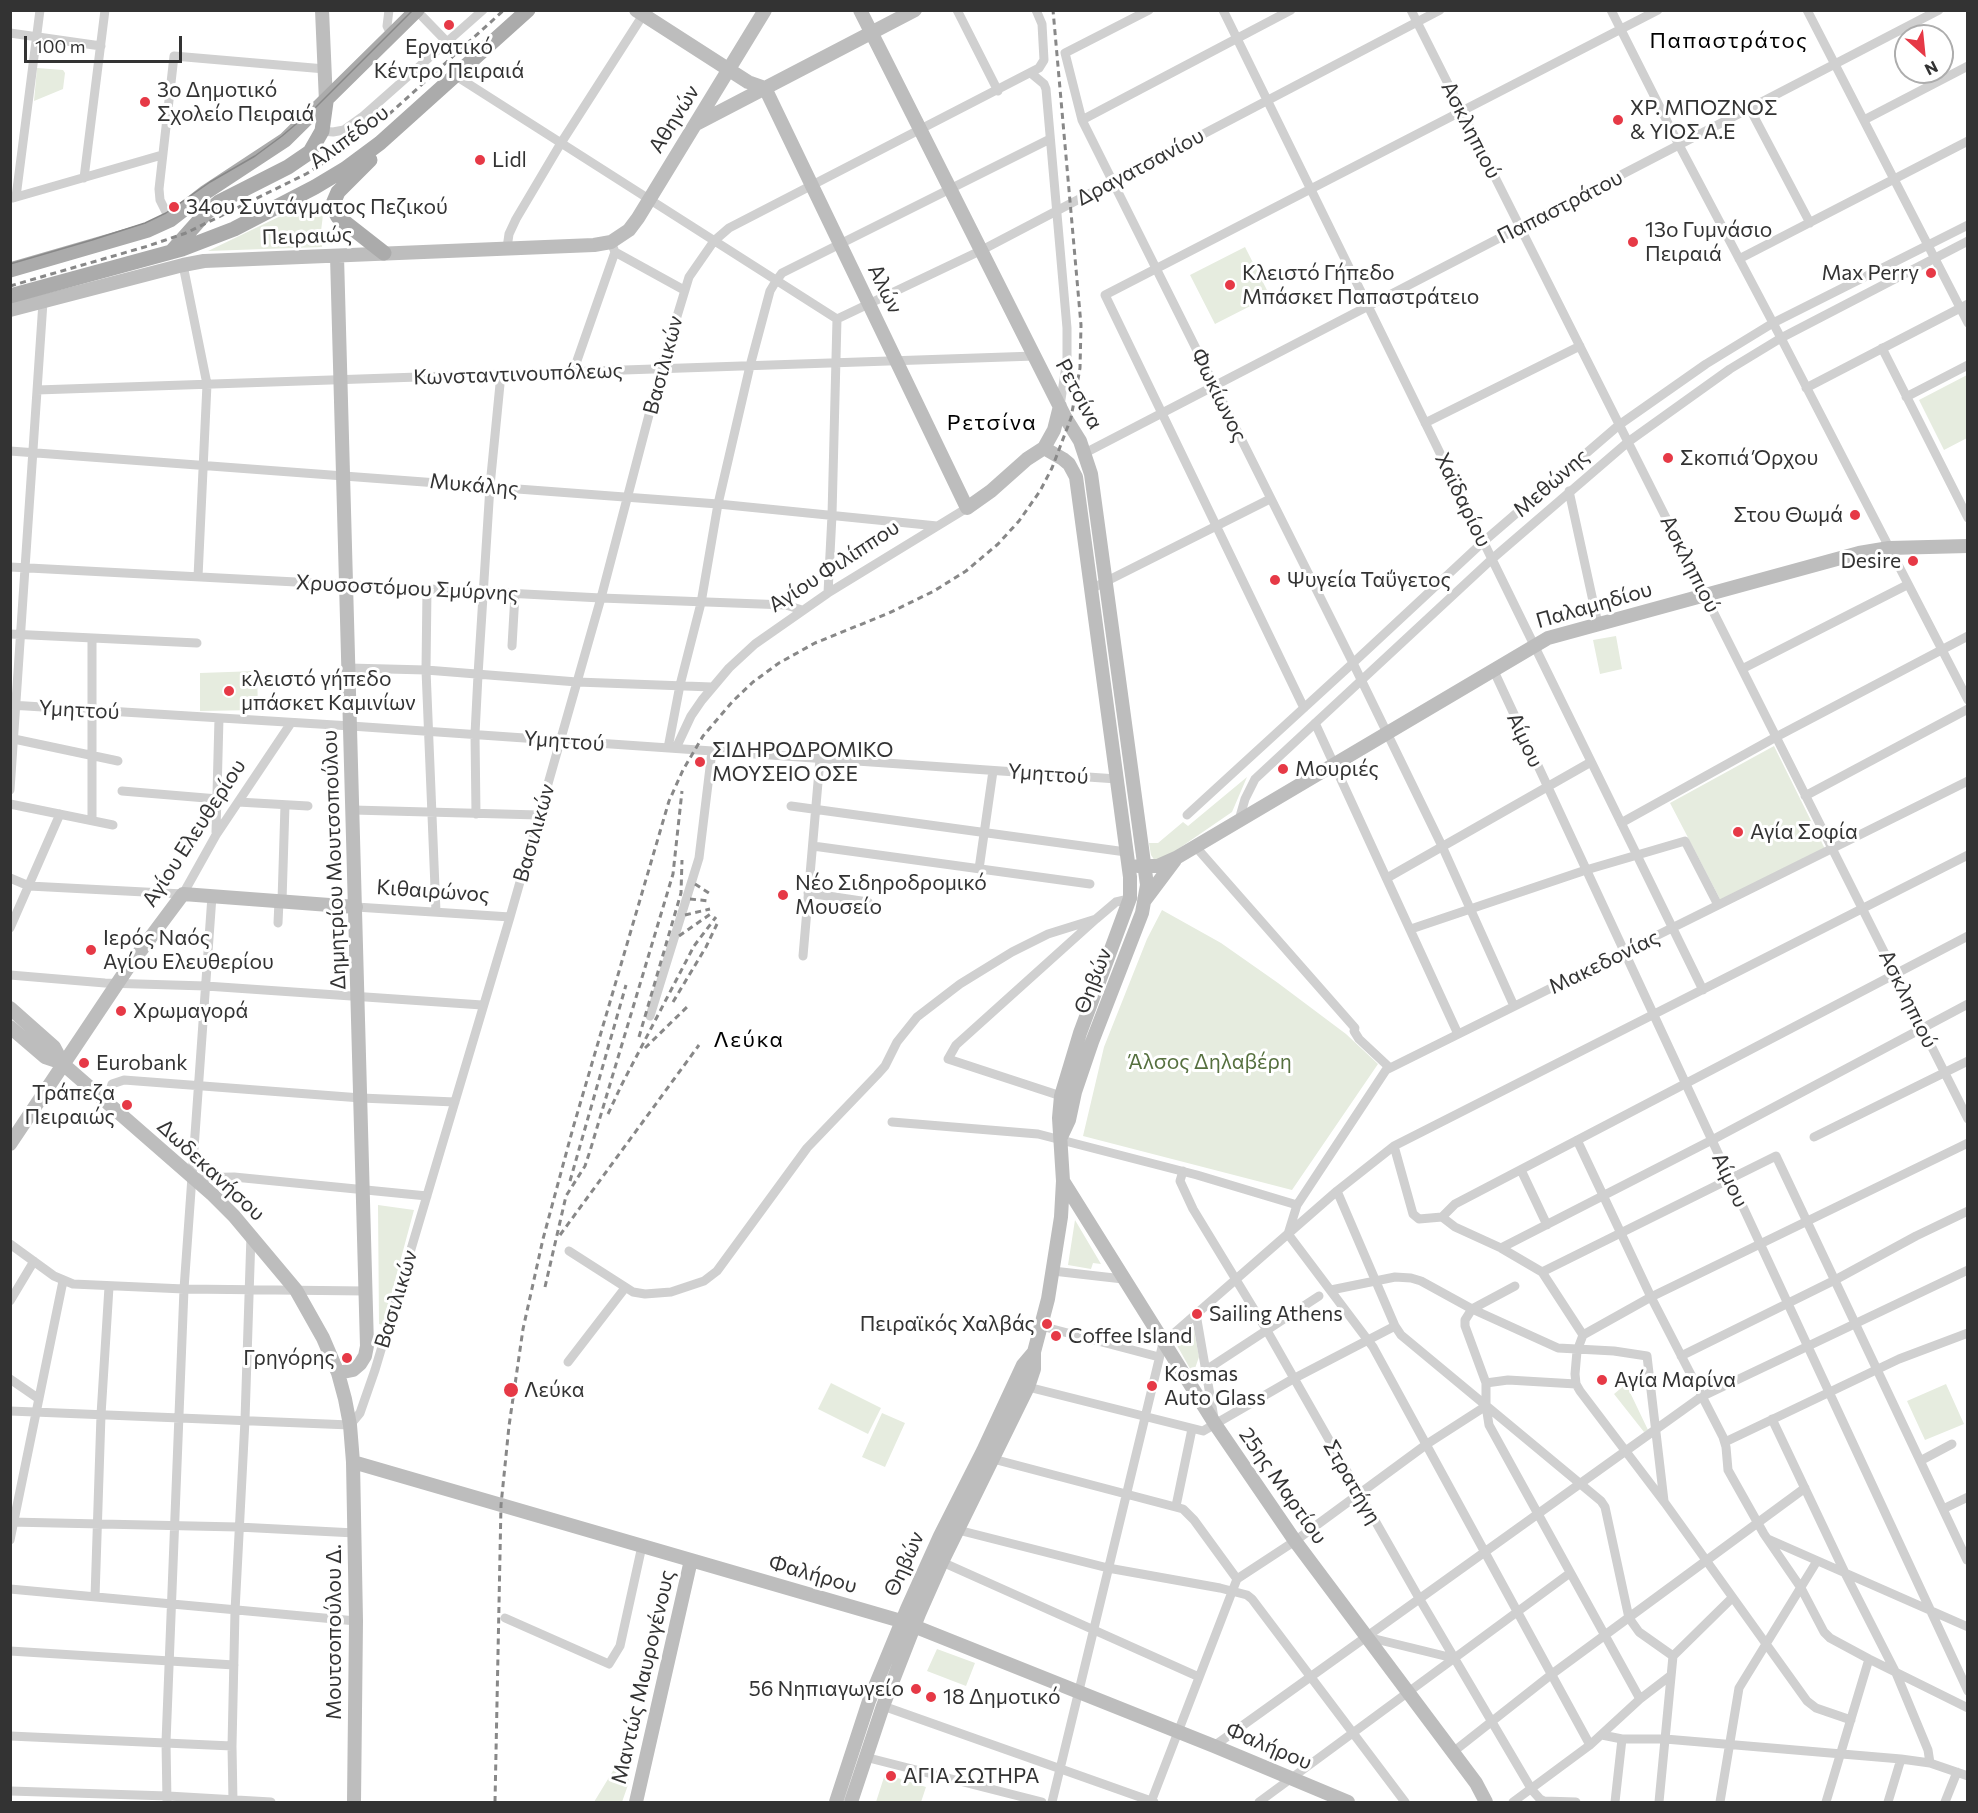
<!DOCTYPE html>
<meta charset="utf-8">
<style>
body{margin:0}
#map{position:relative;width:1978px;height:1813px;overflow:hidden;background:#fff;font-family:Commissioner,sans-serif}
canvas{display:block}
.frame{position:absolute;inset:0;border:12px solid #333;pointer-events:none}
.north{position:absolute;left:1894px;top:24px;width:60px;height:60px;box-sizing:border-box;background:#fff;border:2px solid #adadad;border-radius:50%;rotate:153deg;font-size:16px;font-weight:700;line-height:24px;text-align:center;color:#333}
.north::after{content:'';display:block;margin:auto;width:21px;height:27px;background:#e63946;clip-path:polygon(50% 0,100% 100%,50% 72%,0 100%)}
.scale{position:absolute;left:24px;top:36px;width:158px;height:27px;box-sizing:border-box;border:3px solid #333;border-top:0;padding-left:8px;font-size:18px;line-height:21px;white-space:nowrap;color:#333;-webkit-text-stroke:4px #fff;paint-order:stroke}
</style>
<div id="map">
<canvas width="1978" height="1813"></canvas>
<div class="frame"></div>
<div class="north">N</div>
<div class="scale">100 m</div>
</div>
<script>
const context = document.querySelector('canvas').getContext('2d');
context.lineJoin = 'round';
function fill(path, color) { context.fillStyle = color; context.fill(path, 'evenodd'); }
const shape = rows => new Path2D(rows.map(r => 'M' + r).join(''));
function trace(path, color, width, dash) { context.strokeStyle = color; context.lineWidth = width; context.lineCap = dash ? 'butt' : 'round'; context.setLineDash(dash || []); context.stroke(path); }
function drawText(font, color, halo, rows, align = 'center') {
  context.font = font + ' Commissioner,sans-serif'; context.lineWidth = 6; context.setLineDash([]); context.textBaseline = 'middle'; context.strokeStyle = halo; context.fillStyle = color; for (const [text, x, y, turn = 0] of rows) {
    context.save(); context.translate(x, y); context.rotate((+turn || 0) * Math.PI / 180); context.textAlign = isNaN(turn) ? turn : align; if (halo) context.strokeText(text, 0, 0); context.fillText(text, 0, 0); context.restore();
  }
}
fill(shape([
 [37,68,63,70,65,73,63,89,34,101],
 [302,209,323,215,321,231,322,247,208,251,291,211],
 [1245,247,1270,296,1215,324,1190,275],
 [1967,375,1967,438,1944,450,1919,400],
 [1616,636,1622,669,1600,674,1593,640],
 [257,671,258,710,200,711,200,673],
 [1774,746,1825,849,1721,901,1670,803],
 [1247,777,1232,812,1162,860,1155,861,1151,855,1149,843,1158,843,1183,822,1188,826],
 [1162,910,1221,943,1278,983,1346,1034,1378,1064,1292,1190,1083,1136,1104,1047,1147,939],
 [378,1205,414,1210,383,1325,379,1324],
 [1075,1220,1101,1264,1093,1263,1091,1269,1068,1265],
 [1193,1324,1199,1357,1193,1374,1174,1340],
 [831,1383,881,1408,868,1434,818,1409],
 [1626,1384,1648,1430,1644,1432,1614,1394],
 [1946,1384,1964,1424,1925,1440,1907,1401],
 [882,1413,905,1423,885,1467,862,1457],
 [937,1649,975,1663,966,1686,927,1671],
 [630,1730,634,1732,634,1734,628,1785,622,1802,594,1802,619,1761],
 [885,1774,926,1787,921,1802,876,1802]
]), '#e6ecdf');
trace(shape([
 [389,10,387,26,392,36],
 [957,10,998,91],
 [1149,10,1065,53,1082,120,1353,663,1442,846,1514,1006],
 [1223,10,1703,990],
 [1411,10,1968,1119],
 [1611,10,1679,145,1781,338,1968,700],
 [1807,10,1968,323],
 [417,11,448,43],
 [10,33,101,46],
 [1032,74,1044,84,1046,89,1067,328,1067,359,1060,406],
 [456,76,837,319],
 [1750,109,1810,223],
 [1082,120,1291,10],
 [1864,120,1968,66],
 [322,131,333,132,344,130,362,117,483,10],
 [84,178,105,10],
 [16,197,40,10],
 [13,198,162,155],
 [170,220,160,200,159,189,174,56,325,69],
 [507,248,509,234,516,219,561,143,643,15],
 [615,252,684,290],
 [1739,259,1968,141],
 [183,265,207,384,198,577],
 [837,319,982,250,1440,10],
 [1882,348,1968,518],
 [573,372,615,252,611,242],
 [1806,388,1968,304],
 [37,390,1035,356],
 [1906,397,1968,365],
 [1425,423,1580,346],
 [10,451,718,504,937,526],
 [1085,453,1939,10],
 [1569,491,1598,624],
 [10,567,601,598,786,605,802,610],
 [427,589,426,670,436,912],
 [1091,589,1270,499],
 [828,593,832,515,837,319],
 [10,634,197,643],
 [92,639,92,820],
 [512,646,515,594],
 [349,668,426,670,577,682,712,687],
 [1493,669,1968,1691],
 [1742,669,1907,585],
 [10,705,351,726,1117,779],
 [1304,708,1105,295,1658,10],
 [1315,723,1458,1034],
 [14,739,118,761],
 [668,748,680,685,701,603,718,504,750,366,770,291,776,281,782,273,1050,139],
 [676,748,691,716,702,700,729,668,755,644,828,593,967,508],
 [10,790,43,302],
 [122,791,218,799],
 [1805,796,1968,709],
 [238,802,308,806],
 [10,804,113,825],
 [791,806,1126,852],
 [353,810,539,815],
 [476,814,475,734,478,675,490,486,501,374],
 [1187,815,1353,663,1483,542,1619,425,1706,364,1773,323,1968,225],
 [1239,820,1245,799,1255,779,1492,559,1628,442,1730,369,1781,338,1968,241],
 [1621,823,1776,737,1968,636],
 [216,832,219,718],
 [813,846,1090,884],
 [1195,846,1355,1028,1354,1031,1359,1039,1390,1068],
 [979,869,993,771],
 [10,878,29,886,183,894,216,835,291,723],
 [1387,878,1591,762],
 [808,893,868,902],
 [282,901,285,805],
 [356,907,510,917],
 [278,923,279,901],
 [10,928,60,814],
 [1411,929,1586,870,1685,841,1718,905],
 [803,956,820,759],
 [10,975,105,983,206,986,482,1005],
 [650,1016,699,858,712,751],
 [1061,1096,948,1059,956,1045,1096,919,1116,902,1133,898],
 [109,1106,109,1095,112,1084,124,1080,361,1098,455,1102],
 [892,1122,1038,1134,1197,1175,1297,1205],
 [1814,1137,1968,1061],
 [1577,1140,1651,1297,1723,1437,1726,1447,1728,1470,1764,1534,1801,1588,1824,1632,1830,1638,1869,1659,1968,1708],
 [1394,1146,1413,1214,1419,1219,1442,1217,1455,1204,1968,936],
 [1521,1170,1547,1225],
 [1183,1171,1180,1181,1193,1209,1266,1329,1419,1598,1532,1790,1540,1799,1544,1801,1576,1802],
 [192,1178,234,1177,427,1196],
 [1337,1191,1395,1326,1401,1335,1601,1501,1605,1507,1629,1618,1639,1632,1673,1656],
 [1442,1217,1455,1227,1501,1248,1542,1272,1583,1335],
 [10,1244,54,1276,73,1284,184,1289,366,1291],
 [1501,1248,1712,1140,1968,1004],
 [569,1251,633,1292,645,1294,671,1292,704,1281,717,1271,807,1148,877,1075,885,1066,897,1042,917,1017,960,984,1012,952,1048,934,1096,919],
 [1053,1271,1123,1279],
 [1542,1272,1776,1156,1967,1560],
 [1515,1286,1472,1309,1465,1320,1465,1326,1486,1383,1486,1406,1489,1425,1640,1699],
 [1331,1290,1395,1277,1411,1278,1421,1281,1472,1309,1558,1348,1614,1351,1647,1356,1664,1501],
 [10,1301,34,1261],
 [1196,1314,1214,1418],
 [1041,1326,1159,1357],
 [1583,1335,1577,1351,1575,1374,1576,1384,1580,1391,1665,1503,1807,1701,1816,1708,1851,1720],
 [1583,1335,1651,1297,1968,1143],
 [1681,1356,1835,1280,1916,1236,1968,1211],
 [568,1362,625,1288],
 [1206,1370,1319,1296],
 [10,1379,39,1399],
 [1486,1383,1508,1380,1576,1384],
 [1028,1387,1203,1431,1293,1379,1395,1326],
 [10,1411,350,1425,360,1413,375,1370,510,917,601,598,661,369,689,277,714,241,729,228,1039,68,1044,60,1042,24,1036,10],
 [1772,1419,1846,1575,1896,1673,1928,1750,1930,1763],
 [1725,1442,1899,1359,1968,1333],
 [993,1459,1183,1509,1194,1520,1237,1579],
 [1920,1461,1952,1444],
 [1176,1506,1192,1429],
 [1943,1509,1968,1497],
 [10,1522,238,1527,355,1533],
 [958,1530,1108,1568,1220,1588,1247,1595,1252,1599,1405,1802],
 [1768,1539,1968,1627],
 [10,1540,63,1281],
 [942,1562,1199,1677],
 [10,1589,356,1621],
 [95,1597,101,1415,109,1287],
 [505,1618,609,1664,620,1646,642,1546],
 [1367,1637,1453,1658],
 [10,1651,234,1665],
 [883,1706,1154,1802],
 [1602,1735,1622,1739,1665,1739,1901,1759,1930,1763,1968,1776],
 [10,1736,232,1746],
 [1590,1745,1373,1347,1288,1234,1297,1205,1386,1070,1968,781],
 [1214,1746,1701,1397,1968,1270],
 [1453,1752,1552,1674,1805,1488],
 [865,1757,1042,1802],
 [10,1791,168,1796,271,1802],
 [167,1802,166,1742,184,1289,212,896],
 [233,1802,232,1746,235,1611,245,1420,251,1235],
 [1052,1802,1163,1343,1337,1191,1394,1146,1968,855],
 [1151,1802,1237,1579,1295,1541,1427,1444,1486,1406],
 [1259,1802,1570,1573],
 [1513,1802,1590,1745,1640,1699,1670,1676],
 [1615,1802,1622,1739],
 [1659,1802,1673,1656,1731,1599],
 [1720,1802,1739,1688,1817,1561],
 [1826,1802,1869,1659],
 [1888,1802,1901,1759],
 [1945,1802,1957,1772]
]), '#d0d0d0', 9);
trace(shape([
 [322,10,326,102],
 [636,10,748,82,765,88],
 [860,10,1065,417,1080,441,1091,474,1147,885,1142,913,1092,1042,1075,1092,1069,1120,1061,1137],
 [765,88,967,508,991,491,1027,459,1044,448,1054,430,1060,406],
 [696,124,915,10],
 [337,256,367,1346,365,1356,360,1364,353,1370,338,1373],
 [10,310,183,265,204,261,594,245,611,242,629,230,638,218,765,10],
 [1138,866,1158,866,1176,858,1548,638,1859,553,1889,548,1968,546],
 [1145,900,1175,860],
 [10,1008,54,1047,63,1064,213,1195,234,1216,296,1290,323,1338,338,1373,345,1399,350,1425,353,1462,356,1621,354,1802],
 [10,1027,45,1057,60,1062],
 [10,1144,127,969,183,894,356,907],
 [1063,1181,1215,1424,1295,1541,1476,1783,1486,1802],
 [353,1462,901,1621,1214,1746,1348,1802],
 [636,1802,691,1560],
 [836,1802,869,1701,907,1609,940,1536,983,1451,1023,1365,1034,1352],
 [851,1802,883,1706,919,1614,942,1562,1028,1387,1034,1369,1034,1352,1048,1299,1061,1217,1063,1181,1059,1118,1061,1096,1080,1033,1130,898,1130,877,1076,477,1069,464,1063,459,1044,448]
]), '#bdbdbd', 14);
trace(shape([
 [370,160,338,192,332,206,338,217,384,253],
 [173,250,205,214,219,202,288,167,310,152,322,131,326,102],
 [10,270,148,230,170,220,206,192,285,140,417,10],
 [10,296,182,249,234,229,315,187,345,169,380,143,528,10]
]), '#ababab', 15);
trace(shape([
 [10,264,92,240,145,223,166,213,210,182,255,156,282,136,316,107,413,10]
]), '#888', 1.5);
trace(shape([
 [10,286,148,246,186,233,306,174,327,161,386,117,504,10],
 [695,884,712,895],
 [690,899,709,901],
 [685,915,710,909],
 [679,936,712,913],
 [673,1002,706,947,717,924],
 [639,1037,681,893,682,860],
 [645,1048,688,1006],
 [608,1114,621,1086,694,946,716,917],
 [570,1181,626,985],
 [560,1235,699,1045],
 [545,1287,566,1196,585,1166,590,1151,673,874,682,791],
 [495,1802,501,1505,509,1426,523,1329,543,1239,573,1128,669,801,683,770,703,736,733,701,753,682,779,663,815,643,889,613,934,591,966,571,998,544,1019,521,1040,491,1052,468,1071,418,1080,368,1081,325,1053,10]
]), '#888', 3, [6, 4.5]);
for (const [x, y, r, color] of [
 [449,25,6,"#e63946"],
 [145,102,6,"#e63946"],
 [1618,120,6,"#e63946"],
 [480,160,6,"#e63946"],
 [174,207,6,"#e63946"],
 [1633,242,6,"#e63946"],
 [1931,273,6,"#e63946"],
 [1230,285,6,"#e63946"],
 [1668,458,6,"#e63946"],
 [1855,515,6,"#e63946"],
 [1913,561,6,"#e63946"],
 [1275,580,6,"#e63946"],
 [229,691,6,"#e63946"],
 [700,762,6,"#e63946"],
 [1283,769,6,"#e63946"],
 [1738,832,6,"#e63946"],
 [783,895,6,"#e63946"],
 [91,950,6,"#e63946"],
 [121,1011,6,"#e63946"],
 [84,1063,6,"#e63946"],
 [127,1105,6,"#e63946"],
 [1197,1314,6,"#e63946"],
 [1047,1324,6,"#e63946"],
 [1056,1336,6,"#e63946"],
 [347,1358,6,"#e63946"],
 [1602,1380,6,"#e63946"],
 [1152,1386,6,"#e63946"],
 [511,1390,8,"#e63946"],
 [916,1689,6,"#e63946"],
 [931,1697,6,"#e63946"],
 [891,1776,6,"#e63946"]
]) { const dot = new Path2D(); dot.arc(x, y, r, 0, 2 * Math.PI); context.fillStyle = color; context.fill(dot); trace(dot, '#fff', 2); }
drawText('21px', '#333', '#fff', [
 ["Εργατικό",449,47,"center"],
 ["Κέντρο Πειραιά",449,71,"center"],
 ["3ο Δημοτικό",157,90],
 ["Σχολείο Πειραιά",157,114],
 ["ΧΡ. ΜΠΟΖΝΟΣ",1630,108],
 ["& ΥΙΟΣ Α.Ε",1630,132],
 ["Lidl",492,160],
 ["34ου Συντάγματος Πεζικού",186,207],
 ["13ο Γυμνάσιο",1645,230],
 ["Πειραιά",1645,254],
 ["Κλειστό Γήπεδο",1242,273],
 ["Μπάσκετ Παπαστράτειο",1242,297],
 ["Max Perry",1919,273,"right"],
 ["Σκοπιά Όρχου",1680,458],
 ["Στου Θωμά",1843,515,"right"],
 ["Desire",1901,561,"right"],
 ["Ψυγεία Ταΰγετος",1287,580],
 ["κλειστό γήπεδο",241,679],
 ["μπάσκετ Καμινίων",241,703],
 ["ΣΙΔΗΡΟΔΡΟΜΙΚΟ",712,750],
 ["ΜΟΥΣΕΙΟ ΟΣΕ",712,774],
 ["Μουριές",1295,769],
 ["Αγία Σοφία",1750,832],
 ["Νέο Σιδηροδρομικό",795,883],
 ["Μουσείο",795,907],
 ["Ιερός Ναός",103,938],
 ["Αγίου Ελευθερίου",103,962],
 ["Χρωμαγορά",133,1011],
 ["Eurobank",96,1063],
 ["Τράπεζα",115,1093,"right"],
 ["Πειραιώς",115,1117,"right"],
 ["Sailing Athens",1209,1314],
 ["Πειραϊκός Χαλβάς",1035,1324,"right"],
 ["Coffee Island",1068,1336],
 ["Γρηγόρης",335,1358,"right"],
 ["Kosmas",1164,1374],
 ["Auto Glass",1164,1398],
 ["Αγία Μαρίνα",1614,1380],
 ["Λεύκα",524,1390],
 ["56 Νηπιαγωγείο",904,1689,"right"],
 ["18 Δημοτικό",943,1697],
 ["ΑΓΙΑ ΣΩΤΗΡΑ",903,1776]
], 'left');
drawText('21px', '#333', '#fff', [
 ["Αθηνών",674,119,-58],
 ["Ασκληπιού",1471,130,63],
 ["Αλιπέδου",349,137,-36],
 ["Δραγατσανίου",1140,167,-28],
 ["Παπαστράτου",1560,207,-27],
 ["Πειραιώς",307,236,-2],
 ["Αλών",885,289,64],
 ["Βασιλικών",663,365,-75],
 ["Κωνσταντινουπόλεως",518,374,-2],
 ["Ρετσίνα",1079,394,62],
 ["Φωκίωνος",1219,395,64],
 ["Μεθώνης",1551,483,-41],
 ["Μυκάλης",474,485,5],
 ["Χαϊδαρίου",1463,500,64],
 ["Ασκληπιού",1690,564,63],
 ["Αγίου Φιλίππου",834,566,-33],
 ["Χρυσοστόμου Σμύρνης",407,588,3],
 ["Παλαμηδίου",1594,605,-16],
 ["Υμηττού",79,710,3],
 ["Αίμου",1525,740,65],
 ["Υμηττού",564,741,4],
 ["Υμηττού",1048,774,4],
 ["Αγίου Ελευθερίου",194,833,-57],
 ["Βασιλικών",534,833,-74],
 ["Δημητρίου Μουτσοπούλου",334,860,-92],
 ["Κιθαιρώνος",433,891,4],
 ["Μακεδονίας",1604,962,-26],
 ["Θηβών",1093,981,-69],
 ["Ασκληπιού",1908,999,64],
 ["Δωδεκανήσου",211,1170,43],
 ["Αίμου",1730,1180,65],
 ["Βασιλικών",396,1299,-73],
 ["Στρατήγη",1352,1482,60],
 ["25ης Μαρτίου",1283,1486,55],
 ["Θηβών",904,1564,-66],
 ["Φαλήρου",813,1574,16],
 ["Μουτσοπούλου Δ.",334,1632,-90],
 ["Μαντώς Μαυρογένους",643,1677,-77],
 ["Φαλήρου",1269,1746,23]
]);
drawText('21px', '#56703f', '#fff', [
 ["Άλσος Δηλαβέρη",1210,1062]
]);
context.letterSpacing = '1.5px';
drawText('22px', '#000', '#fff', [
 ["Παπαστράτος",1729,41],
 ["Ρετσίνα",992,423],
 ["Λεύκα",749,1040]
]);
context.letterSpacing = '0px';
</script>
